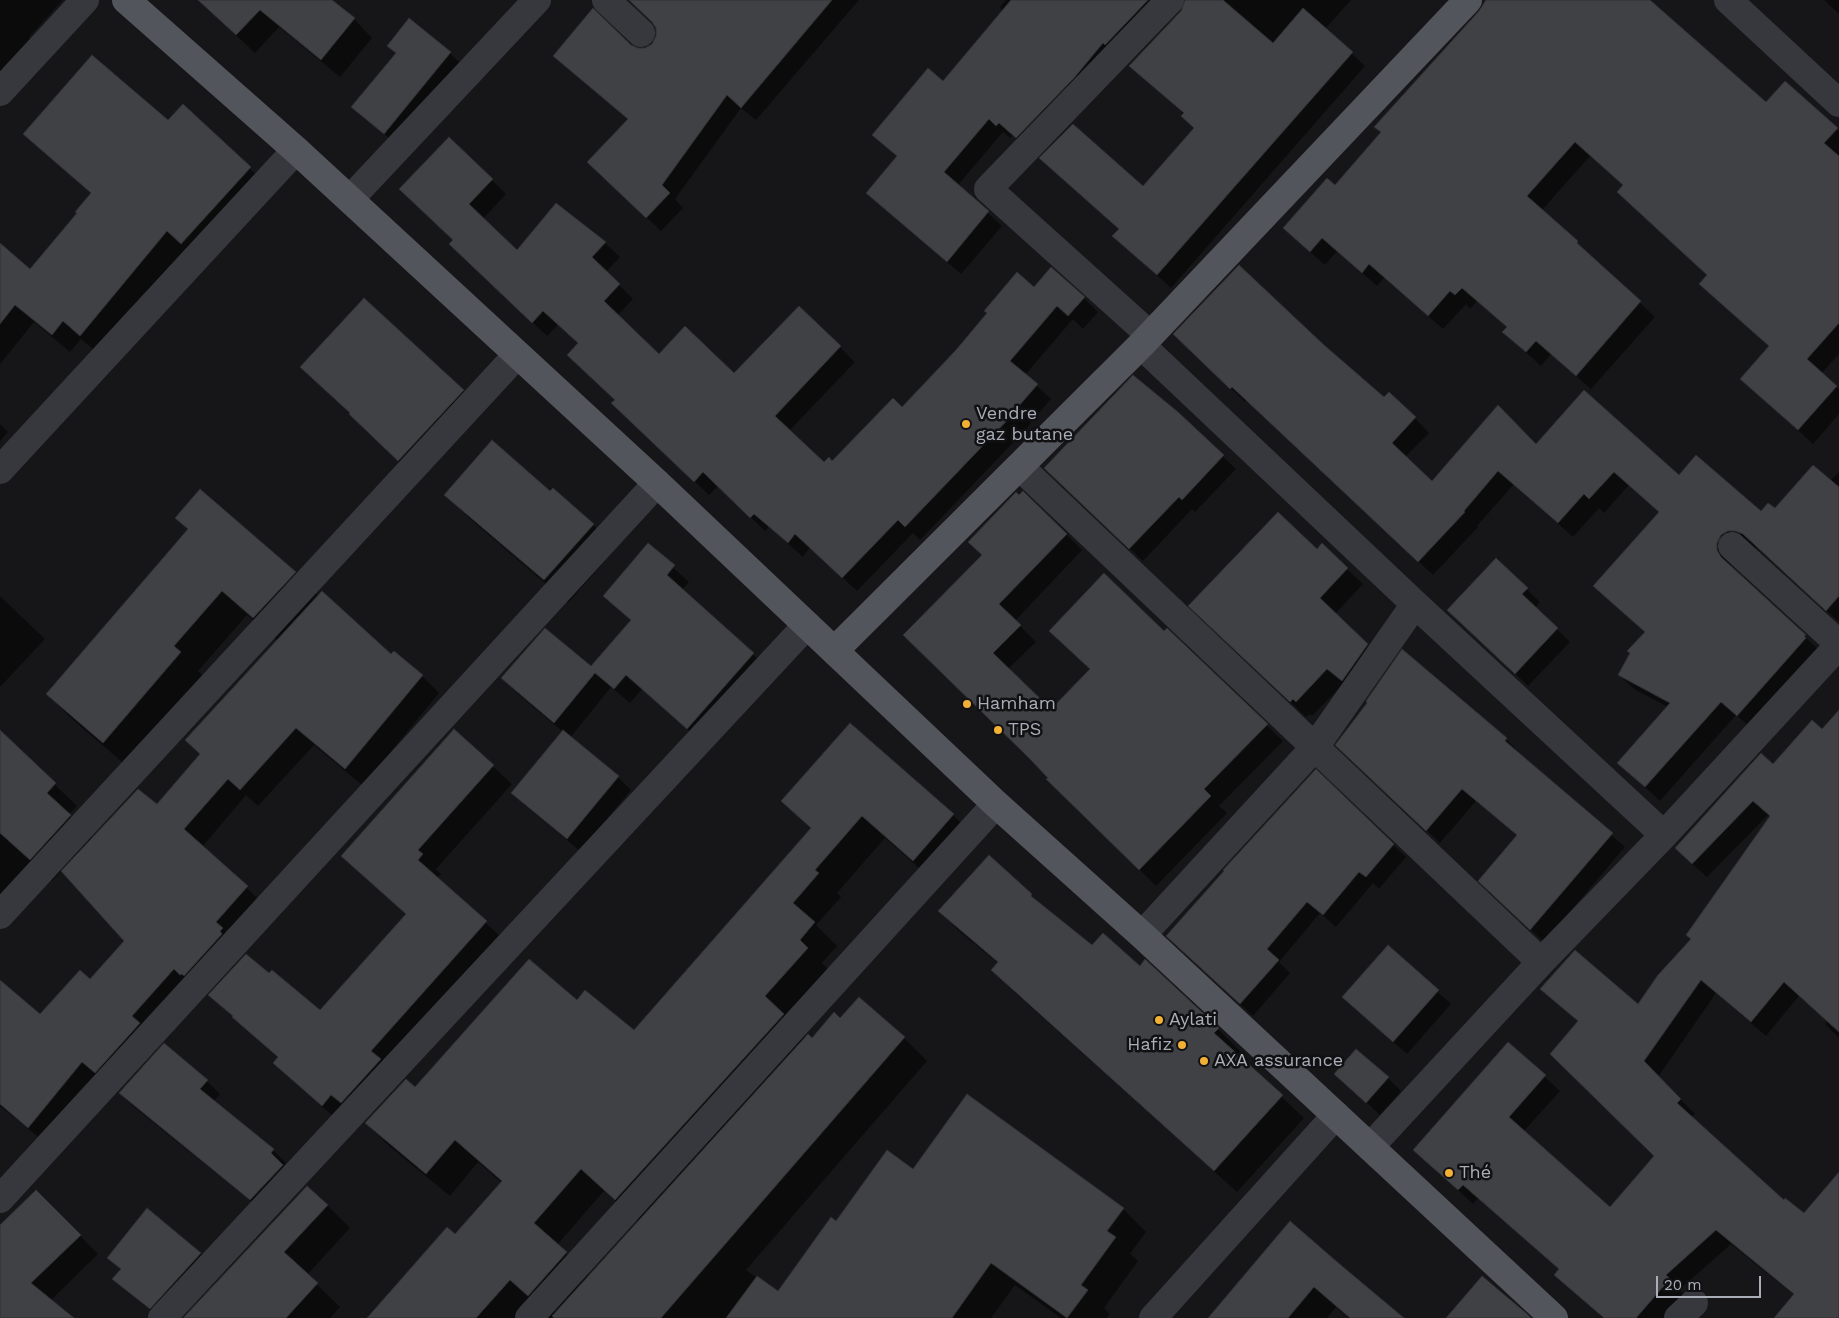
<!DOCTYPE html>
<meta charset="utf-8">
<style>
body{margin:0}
#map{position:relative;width:1839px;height:1318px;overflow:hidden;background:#161618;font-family:"Work Sans",sans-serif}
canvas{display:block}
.scale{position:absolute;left:1656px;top:1276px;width:105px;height:22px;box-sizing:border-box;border:2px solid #a8adb8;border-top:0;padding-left:6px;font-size:15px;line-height:18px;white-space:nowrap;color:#a8adb8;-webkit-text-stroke:4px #111113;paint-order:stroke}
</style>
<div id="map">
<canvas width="1839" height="1318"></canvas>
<div class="scale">20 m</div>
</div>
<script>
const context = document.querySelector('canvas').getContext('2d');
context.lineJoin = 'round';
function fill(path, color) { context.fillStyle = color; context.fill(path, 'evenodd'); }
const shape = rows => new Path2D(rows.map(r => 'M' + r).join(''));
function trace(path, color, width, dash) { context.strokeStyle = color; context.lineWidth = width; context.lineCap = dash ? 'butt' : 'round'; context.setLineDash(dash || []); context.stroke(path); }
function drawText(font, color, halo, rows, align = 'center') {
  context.font = font + ' "Work Sans",sans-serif'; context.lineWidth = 5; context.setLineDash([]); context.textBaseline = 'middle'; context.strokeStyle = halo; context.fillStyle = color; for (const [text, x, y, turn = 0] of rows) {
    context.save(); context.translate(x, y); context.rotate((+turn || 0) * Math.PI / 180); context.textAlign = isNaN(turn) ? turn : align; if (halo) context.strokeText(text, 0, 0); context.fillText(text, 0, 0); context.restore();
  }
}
fill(shape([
 [0,0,63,0,29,37,35,43,0,82],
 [199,0,330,0,354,19,372,38,340,77,279,27,255,53],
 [630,0,859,0,756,120,741,108,675,199,683,208,661,231,603,176,629,120,568,69,555,56,630,46,638,50,645,49,654,44,658,36,657,29,654,23],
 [1006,0,1176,0,1030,150,1013,135,1010,138,1003,132,958,185,1002,226,961,274,881,206,867,193,898,157,873,135,943,82,1003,11,1000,7],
 [1186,0,1351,0,1325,29,1365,66,1171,288,1114,236,1120,230,1041,158,1143,187,1195,128,1184,114,1130,66,1183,11],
 [1489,0,1648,0,1766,104,1785,82,1839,131,1839,354,1821,374,1839,389,1839,414,1813,444,1742,379,1770,347,1701,284,1708,276,1624,186,1590,156,1542,210,1655,317,1591,389,1551,354,1541,366,1504,332,1508,328,1477,301,1470,309,1466,304,1443,329,1384,278,1377,286,1337,251,1325,265,1299,242,1336,186,1382,133],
 [1824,0,1839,0,1839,14],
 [450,53,460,63,395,143,353,107,397,54],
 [183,106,268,186,200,261,186,248,99,354,81,339,70,352,34,322,0,364,0,245,31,271,78,213,91,194,25,134,168,122],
 [492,180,506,194,483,219,518,252,556,205,605,243,620,257,606,272,633,299,617,316,659,355,734,375,799,308,855,362,789,431,824,464,832,463,902,408,1034,289,1084,298,1098,312,1083,329,1073,319,1025,375,1051,399,1030,423,1031,424,920,540,913,533,857,591,810,547,803,557,769,527,765,531,718,486,709,495,628,418,579,343,558,325,547,336,465,258,454,241,415,204],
 [1323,346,1384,399,1415,418,1429,433,1405,457,1432,483,1536,446,1679,477,1761,513,1775,510,1830,481,1839,472,1839,622,1758,549,1750,545,1731,558,1731,567,1734,570,1821,652,1753,729,1736,715,1660,801,1619,763,1668,707,1634,689,1619,675,1645,633,1595,586,1660,513,1629,485,1604,513,1599,508,1573,537,1514,484,1477,526,1478,527,1433,575,1247,400,1245,402,1189,348],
 [301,367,463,391,482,410,418,479],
 [1177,413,1236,469,1195,512,1192,509,1143,561,1059,481],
 [0,424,8,432,0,441],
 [550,493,593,525,616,548,568,603,469,518,446,495],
 [177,518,295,572,318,596,391,656,422,676,439,693,363,786,314,745,258,806,246,795,202,847,265,905,47,1144,0,1106,0,981,40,1016,90,980,126,941,62,870,52,881,39,869,0,915,0,732,77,806,68,815,93,839,157,806,201,755,278,641,247,615,198,671,205,678,128,767,72,719,47,694,189,530],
 [1066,534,1082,550,1015,621,1036,642,1008,669,1051,711,1167,630,1283,741,1219,806,1227,813,1156,886,1048,779,1050,778,905,635],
 [648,545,689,582,682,590,769,669,703,743,642,689,630,703,611,687,570,738,618,777,631,790,580,851,526,806,513,793,563,732,518,694,502,678,591,668,632,621,605,596],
 [1322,545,1363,584,1335,614,1383,660,1343,684,1312,716,1310,714,1306,717,1206,621,1317,551],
 [1496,560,1540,602,1535,608,1570,642,1528,686,1462,623],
 [0,596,45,639,0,687],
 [1369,703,1506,739,1519,752,1518,753,1625,847,1544,942,1493,894,1518,836,1476,801,1440,843,1350,758],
 [1839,712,1839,1038,1825,1024,1828,1021,1799,996,1766,1036,1716,993,1658,1077,1695,1114,1691,1117,1784,1202,1804,1215,1839,1174,1839,1318,1788,1318,1794,1295,1731,1244,1679,1290,1684,1295,1663,1318,1603,1318,1570,1289,1560,1270,1478,1198,1473,1204,1414,1150,1508,1043,1560,1091,1524,1131,1610,1208,1656,1156,1578,1022,1542,989,1638,1006,1692,940,1771,817,1768,815,1707,877,1691,863,1773,766,1823,731],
 [850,725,953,815,976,838,936,883,885,838,837,893,841,897,816,925,837,946,822,963,830,971,788,1019,807,1037,812,1040,841,1020,859,999,904,1038,927,1061,746,1270,778,1293,836,1222,913,1171,1123,1209,1146,1232,1130,1254,1138,1261,1104,1308,1110,1314,1107,1318,1061,1318,1015,1285,991,1318,369,1318,455,1236,502,1183,478,1162,450,1196,389,1146,366,1123,416,1089,577,1002,634,1032,811,829,783,801],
 [604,1191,639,1222,590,1276,557,1245],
 [454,731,512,784,436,869,441,874,437,878,504,940,341,1123,293,1081,275,1063,279,1059,210,995,269,975,320,1012,407,915,342,856],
 [1393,845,1406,857,1379,889,1373,883,1336,927,1320,913,1279,962,1290,973,1253,1016,1180,949],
 [1031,895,1046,909,1092,946,1140,967,1218,1029,1240,1051,1237,1055,1304,1118,1237,1192,1014,992,993,970,998,963,961,933,939,911],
 [1388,947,1451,1004,1407,1054,1357,1010],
 [1335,1074,1388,1078,1401,1091,1380,1115],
 [207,1081,220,1094,214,1101,273,1150,286,1163,283,1166,295,1178,264,1212,133,1106,120,1093],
 [36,1191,98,1254,51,1300,72,1318,0,1318,0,1227],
 [327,1205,350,1228,307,1275,340,1307,330,1318,185,1318],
 [147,1210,201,1254,213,1266,160,1318,127,1291,114,1279,121,1270,108,1258],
 [1290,1223,1402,1318,1348,1318,1336,1307,1327,1318,1210,1318]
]), '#0007');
const building = shape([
 [198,0,332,0,355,18,321,60,260,10,236,35,198,0],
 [629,0,832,0,741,108,727,95,662,185,670,193,646,218,587,162,628,119,553,56,593,8,631,45,638,48,645,48,652,44,656,36,656,28,652,22,629,0],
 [1011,0,1148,0,1105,45,1103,43,1074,78,1016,138,999,123,996,126,989,119,944,172,989,211,947,262,866,193,897,156,872,135,928,68,943,81,1011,0],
 [1185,0,1223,0,1273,43,1303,8,1353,52,1157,275,1112,236,1119,229,1039,158,1073,124,1143,186,1194,128,1181,116,1184,113,1129,66,1181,11,1185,0],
 [1486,0,1650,0,1766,102,1785,81,1838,128,1824,143,1839,156,1839,323,1807,359,1837,386,1798,430,1740,379,1769,346,1699,284,1707,275,1617,192,1623,185,1575,142,1527,196,1578,241,1577,243,1641,301,1576,376,1536,341,1526,352,1502,332,1507,327,1462,288,1455,295,1450,291,1428,316,1369,264,1362,273,1322,238,1310,252,1283,228,1327,178,1335,185,1381,132,1374,127,1479,11,1486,0],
 [409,18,451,52,384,134,351,107,396,53,387,46,409,18],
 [92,55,168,120,183,104,251,167,181,244,167,231,80,336,63,321,52,335,15,305,0,324,0,243,30,269,77,213,75,212,91,193,23,134,92,55],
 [449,137,493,179,469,204,517,250,556,203,606,242,592,257,620,284,604,301,659,354,685,326,734,373,799,306,841,346,775,416,824,462,829,457,832,461,893,398,902,407,956,350,987,313,984,311,1017,272,1034,287,1051,267,1085,297,1068,316,1057,306,1010,361,1038,384,1017,408,1018,409,905,527,898,520,842,578,795,534,788,543,754,514,750,518,703,472,694,482,611,403,615,400,567,355,578,343,543,311,532,323,449,244,453,240,399,189,449,137],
 [1239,265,1324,345,1384,397,1389,392,1416,417,1392,443,1432,481,1498,405,1536,444,1584,390,1679,475,1696,455,1761,511,1768,503,1775,508,1813,465,1839,487,1839,596,1826,611,1743,534,1735,531,1728,531,1721,535,1717,543,1717,550,1721,557,1806,635,1804,636,1806,638,1737,716,1721,702,1645,787,1617,763,1670,703,1618,675,1630,653,1627,651,1645,632,1593,586,1659,512,1614,472,1589,499,1584,494,1558,523,1498,471,1464,511,1465,512,1418,562,1232,387,1230,389,1173,334,1239,265],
 [364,298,464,390,398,461,349,414,350,413,300,367,364,298],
 [1133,375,1178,412,1224,455,1182,500,1179,497,1129,549,1044,468,1133,375],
 [492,440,550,491,553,488,594,524,544,580,444,495,492,440],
 [200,489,296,572,253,618,222,591,174,646,181,652,103,743,46,694,188,529,175,518,200,489],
 [1023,491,1067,534,999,604,1021,625,993,653,1051,709,1090,669,1049,631,1104,573,1164,631,1167,628,1268,724,1204,789,1211,796,1139,870,1046,779,1048,778,1028,757,903,635,982,555,968,542,1016,492,1019,495,1023,491],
 [1278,512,1317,549,1322,543,1348,568,1320,598,1368,644,1342,681,1327,669,1296,702,1293,699,1290,702,1188,606,1278,512],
 [648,543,675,565,667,575,754,653,687,729,626,675,614,689,595,673,554,723,501,678,545,628,591,666,631,620,603,596,648,543],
 [1496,558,1528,588,1522,594,1558,628,1515,674,1447,610,1496,558],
 [322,591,391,654,394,651,423,675,345,769,296,728,240,790,228,779,184,829,248,886,216,922,223,928,220,931,222,934,184,976,182,974,180,975,174,969,132,1016,140,1023,95,1073,82,1062,28,1128,0,1104,0,980,40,1014,80,970,90,979,124,941,61,871,138,789,157,804,200,754,185,740,322,591],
 [1402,649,1507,738,1505,741,1613,833,1530,930,1478,881,1517,835,1462,789,1426,831,1335,745,1367,703,1366,701,1402,649],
 [1839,710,1839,1032,1784,982,1751,1022,1701,980,1644,1061,1681,1099,1677,1103,1784,1200,1785,1198,1804,1213,1839,1172,1839,1318,1774,1318,1794,1294,1716,1230,1666,1275,1670,1279,1636,1318,1604,1318,1554,1275,1559,1269,1463,1185,1458,1190,1413,1150,1508,1042,1546,1075,1509,1117,1610,1207,1654,1156,1550,1054,1578,1021,1540,989,1575,950,1638,1004,1658,975,1691,939,1686,935,1770,816,1753,801,1692,864,1675,848,1761,753,1773,764,1812,720,1822,729,1839,710],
 [850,723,954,814,913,861,862,816,815,870,819,873,793,903,815,922,800,940,808,948,765,996,784,1014,615,1200,581,1169,534,1223,567,1252,528,1296,510,1280,476,1318,367,1318,447,1227,455,1234,502,1181,455,1140,426,1174,365,1123,406,1079,415,1087,529,959,577,1000,585,990,634,1030,811,828,781,801,850,723],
 [454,729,494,765,418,850,423,854,418,860,487,921,371,1051,381,1059,341,1103,331,1095,322,1106,273,1063,278,1057,232,1017,233,1016,208,995,246,954,269,973,272,970,320,1010,406,914,341,856,454,729],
 [0,730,56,783,47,793,71,815,30,860,0,833,0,730],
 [563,730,619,776,567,839,511,793,563,730],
 [1316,769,1394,844,1366,877,1359,872,1323,915,1307,902,1267,949,1279,960,1240,1004,1166,936,1224,871,1223,870,1316,769],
 [989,855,1032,894,1031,896,1092,945,1103,933,1140,966,1145,959,1219,1028,1214,1033,1283,1095,1214,1171,991,970,998,962,938,911,989,855],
 [1388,945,1439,990,1393,1042,1342,997,1388,945],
 [859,997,905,1037,661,1318,554,1318,552,1316,808,1034,812,1038,834,1012,840,1018,859,997],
 [164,1043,208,1080,200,1089,274,1149,271,1153,283,1165,250,1200,119,1093,164,1043],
 [1356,1049,1389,1077,1366,1103,1334,1074,1356,1049],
 [967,1094,1124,1208,1107,1231,1116,1237,1081,1285,1088,1290,1067,1318,991,1263,952,1318,726,1318,757,1276,778,1291,831,1217,836,1221,887,1150,913,1169,967,1094],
 [307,1186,328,1205,284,1252,318,1283,286,1318,183,1318,307,1186],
 [36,1190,81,1235,31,1283,74,1318,0,1318,0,1225,36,1190],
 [147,1208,201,1253,150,1309,112,1279,121,1269,107,1258,147,1208],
 [1290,1221,1336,1261,1404,1318,1350,1318,1314,1287,1288,1318,1208,1318,1290,1221],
 [1482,1276,1526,1313,1531,1318,1446,1318,1482,1276]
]);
fill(building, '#404145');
trace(building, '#303034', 1);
trace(shape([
 [606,0,641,33],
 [1728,0,1839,103],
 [0,92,85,0],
 [350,199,537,0],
 [1150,335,988,189,1170,0],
 [1141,345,1415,604,1664,835],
 [1020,467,1541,962],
 [0,470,296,150],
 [1732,546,1839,644],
 [0,915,517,355],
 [1142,935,1315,747,1415,604],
 [1370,1147,1541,962,1664,835,1839,645],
 [0,1199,657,483],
 [162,1318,807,625],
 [529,1318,996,804],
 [1153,1318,1336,1115],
 [1678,1318,1694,1303]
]), '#37383d', 28);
trace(shape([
 [126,0,296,150,657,483,996,804,1142,935,1554,1318],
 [835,650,1141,345,1468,0]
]), '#53555c', 28);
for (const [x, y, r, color] of [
 [966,424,5,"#f2b134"],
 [967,704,5,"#f2b134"],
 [998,730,5,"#f2b134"],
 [1159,1020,5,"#f2b134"],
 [1182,1045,5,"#f2b134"],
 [1204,1061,5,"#f2b134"],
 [1449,1173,5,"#f2b134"]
]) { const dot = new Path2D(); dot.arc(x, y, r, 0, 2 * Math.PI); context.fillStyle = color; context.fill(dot); trace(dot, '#111113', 2); }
drawText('18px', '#a8adb8', '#111113', [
 ["Vendre",976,414],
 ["gaz butane",976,435],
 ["Hamham",977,704],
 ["TPS",1008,730],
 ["Aylati",1169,1020],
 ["Hafiz",1172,1045,"right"],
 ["AXA assurance",1214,1061],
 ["Thé",1459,1173]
], 'left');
</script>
